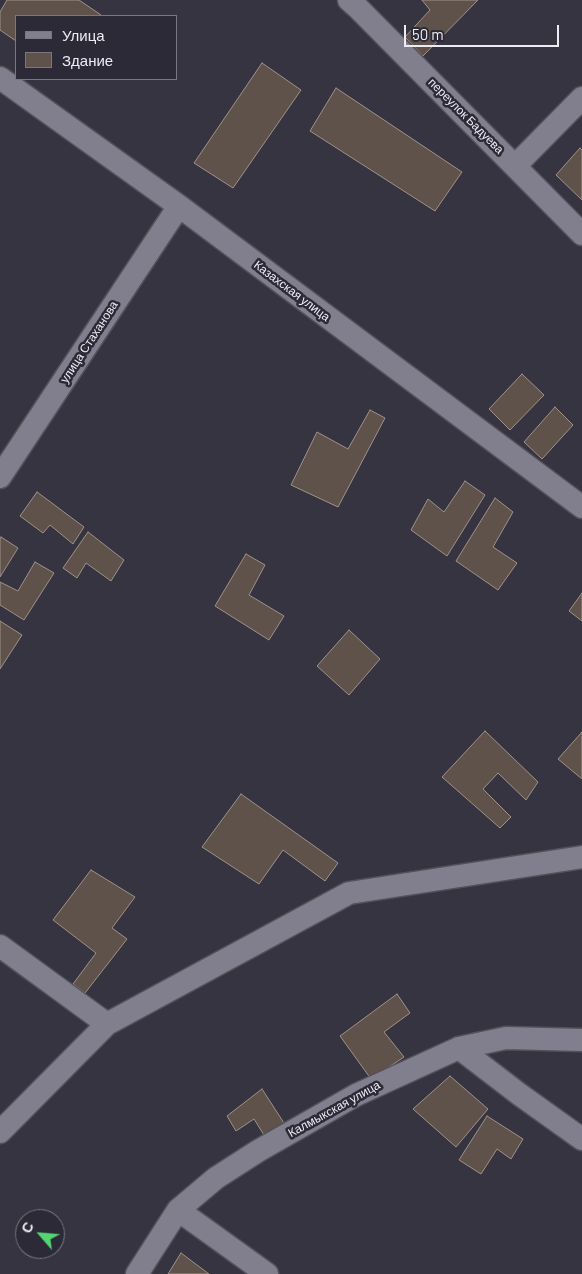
<!DOCTYPE html>
<meta charset="utf-8">
<style>
body{margin:0}
#map{position:relative;width:582px;height:1274px;overflow:hidden;background:#353440;font-family:Barlow,sans-serif}
canvas{display:block}
.legend{position:absolute;left:15px;top:15px;width:162px;height:65px;box-sizing:border-box;background:#2b2a36;border:1px solid #797882;margin:0;padding:6px 9px;list-style:none;font-size:15px;color:#edecf4}
.legend li{display:flex;align-items:center;gap:10px;height:25px}
.legend b{width:25px;border:1px solid #797882}
.north{position:absolute;left:15px;top:1209px;width:50px;height:50px;box-sizing:border-box;background:#2b2a36;border:1px solid #797882;border-radius:50%;rotate:297deg;font-size:14px;font-weight:700;line-height:20px;text-align:center;color:#edecf4}
.north::after{content:'';display:block;margin:auto;width:18px;height:22px;background:#52d673;clip-path:polygon(50% 0,100% 100%,50% 72%,0 100%)}
.scale{position:absolute;left:404px;top:25px;width:155px;height:22px;box-sizing:border-box;border:2px solid #edecf4;border-top:0;padding-left:6px;font-size:15px;line-height:18px;white-space:nowrap;color:#edecf4;-webkit-text-stroke:4px #2b2a36;paint-order:stroke}
</style>
<div id="map">
<canvas width="582" height="1274"></canvas>
<ul class="legend">
<li><b style="height:6px;background:#817f8d"></b>Улица</li>
<li><b style="height:14px;background:#5f524a"></b>Здание</li>
</ul>
<div class="north">С</div>
<div class="scale">50 m</div>
</div>
<script>
const context = document.querySelector('canvas').getContext('2d');
context.lineJoin = 'round';
function fill(path, color) { context.fillStyle = color; context.fill(path, 'evenodd'); }
const shape = rows => new Path2D(rows.map(r => 'M' + r).join(''));
function trace(path, color, width, dash) { context.strokeStyle = color; context.lineWidth = width; context.lineCap = dash ? 'butt' : 'round'; context.setLineDash(dash || []); context.stroke(path); }
function drawText(font, color, halo, rows, align = 'center') {
  context.font = font + ' Barlow,sans-serif'; context.lineWidth = 5; context.setLineDash([]); context.textBaseline = 'middle'; context.strokeStyle = halo; context.fillStyle = color; for (const [text, x, y, turn = 0] of rows) {
    context.save(); context.translate(x, y); context.rotate((+turn || 0) * Math.PI / 180); context.textAlign = isNaN(turn) ? turn : align; if (halo) context.strokeText(text, 0, 0); context.fillText(text, 0, 0); context.restore();
  }
}
const building = shape([
 [7,0,79,0,101,15,100,16,16,16,16,41,0,30,0,12,7,0],
 [422,0,478,0,423,56,405,37,430,10,422,0],
 [262,63,301,90,233,188,194,163,262,63],
 [336,88,462,172,435,211,310,131,336,88],
 [580,148,582,150,582,200,556,175,580,148],
 [522,374,544,395,510,430,489,409,522,374],
 [555,407,573,425,542,459,524,442,555,407],
 [370,410,385,418,338,507,291,485,317,432,348,449,370,410],
 [465,481,485,495,447,556,411,530,428,499,444,512,465,481],
 [37,492,84,527,73,544,50,525,43,533,20,516,37,492],
 [495,498,513,512,493,547,517,563,498,590,456,561,495,498],
 [88,532,124,560,111,581,86,563,77,578,63,568,88,532],
 [1,537,18,548,0,577,0,539,1,537],
 [246,554,265,565,249,595,284,616,269,640,215,606,246,554],
 [35,562,54,573,24,620,0,605,0,582,18,591,35,562],
 [582,593,582,621,569,611,582,593],
 [0,621,22,635,0,669,0,621],
 [349,630,380,659,349,695,317,666,349,630],
 [485,731,538,782,526,800,498,773,483,789,511,817,500,828,442,777,485,731],
 [582,732,582,779,558,759,582,732],
 [241,794,338,863,325,881,283,850,259,884,202,847,241,794],
 [91,870,135,897,112,928,127,939,85,993,73,984,96,953,53,920,91,870],
 [397,994,410,1013,384,1032,404,1057,371,1079,340,1036,397,994],
 [450,1076,488,1109,456,1147,413,1109,450,1076],
 [262,1089,284,1123,264,1135,254,1119,236,1131,227,1116,262,1089],
 [487,1116,523,1139,511,1159,497,1149,481,1174,459,1160,487,1116],
 [181,1253,209,1274,168,1274,181,1253]
]);
fill(building, '#5f524a');
trace(building, '#a09289', 1);
const minor = shape([
 [349,0,358,8,582,234],
 [0,78,179,206,582,507],
 [515,166,582,98],
 [0,477,179,206],
 [0,946,107,1024],
 [459,1048,519,1094,582,1139],
 [0,1132,107,1024,349,893,582,857],
 [178,1210,267,1274],
 [137,1274,178,1210,216,1178,258,1151,356,1095,459,1048,506,1038,582,1040]
]);
trace(minor, '#53515c', 25);
trace(minor, '#817f8d', 22);
drawText('12px', '#edecf4', '#2b2a36', [
 ["переулок Бадуева",466,116,45],
 ["Казахская улица",292,291,37],
 ["улица Стаханова",89,342,-57],
 ["Калмыкская улица",334,1109,-29]
]);
</script>
